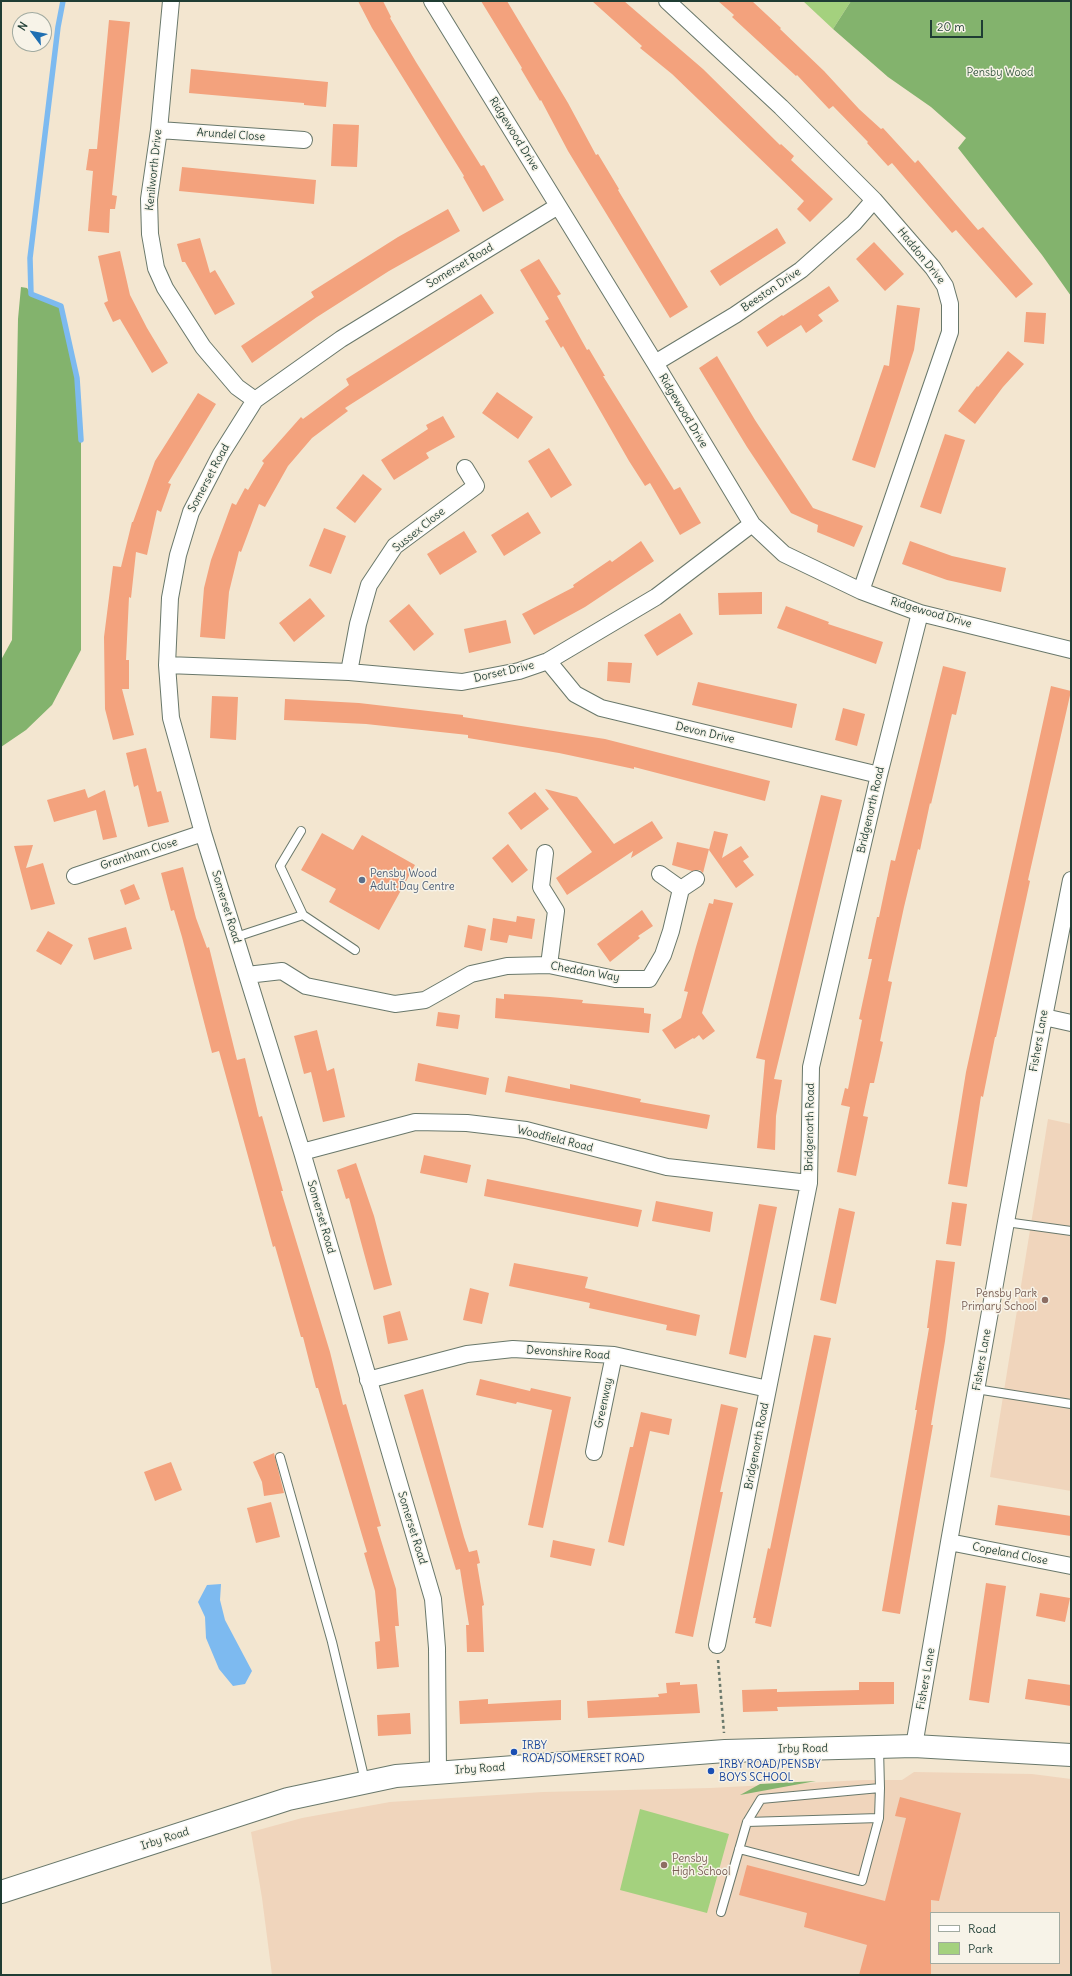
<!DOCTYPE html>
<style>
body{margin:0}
#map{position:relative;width:1072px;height:1976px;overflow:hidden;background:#f3e6d0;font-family:Delius,sans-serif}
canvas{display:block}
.frame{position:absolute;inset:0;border:2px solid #1f3d34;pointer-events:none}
.legend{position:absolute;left:930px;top:1912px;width:130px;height:52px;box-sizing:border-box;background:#f7f3e8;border:1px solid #a1aaa0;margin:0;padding:5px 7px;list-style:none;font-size:12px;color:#1f3d34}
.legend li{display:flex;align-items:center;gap:8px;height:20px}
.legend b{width:20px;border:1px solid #a1aaa0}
.north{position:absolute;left:12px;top:12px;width:40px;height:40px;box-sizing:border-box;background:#f7f3e8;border:1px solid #a1aaa0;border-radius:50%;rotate:302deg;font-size:11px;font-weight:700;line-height:16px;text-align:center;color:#1f3d34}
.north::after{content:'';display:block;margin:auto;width:14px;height:18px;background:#1f6fb2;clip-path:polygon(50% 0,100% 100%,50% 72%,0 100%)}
.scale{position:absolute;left:930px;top:20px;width:53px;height:18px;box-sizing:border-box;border:2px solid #1f3d34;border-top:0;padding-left:5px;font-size:12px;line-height:14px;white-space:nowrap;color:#1f3d34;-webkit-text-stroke:3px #f7f3e8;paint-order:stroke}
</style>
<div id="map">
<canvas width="1072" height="1976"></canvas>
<div class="frame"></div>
<ul class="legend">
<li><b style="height:5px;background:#fff"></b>Road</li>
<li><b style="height:11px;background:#a4d17e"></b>Park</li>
</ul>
<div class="north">N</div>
<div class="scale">20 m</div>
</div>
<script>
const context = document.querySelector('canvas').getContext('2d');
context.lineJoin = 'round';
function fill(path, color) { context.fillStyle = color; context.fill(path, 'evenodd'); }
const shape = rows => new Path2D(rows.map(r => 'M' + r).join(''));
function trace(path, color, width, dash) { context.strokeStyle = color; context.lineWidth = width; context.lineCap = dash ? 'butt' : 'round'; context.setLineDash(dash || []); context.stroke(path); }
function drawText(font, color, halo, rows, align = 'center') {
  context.font = font + ' Delius,sans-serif'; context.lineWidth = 3; context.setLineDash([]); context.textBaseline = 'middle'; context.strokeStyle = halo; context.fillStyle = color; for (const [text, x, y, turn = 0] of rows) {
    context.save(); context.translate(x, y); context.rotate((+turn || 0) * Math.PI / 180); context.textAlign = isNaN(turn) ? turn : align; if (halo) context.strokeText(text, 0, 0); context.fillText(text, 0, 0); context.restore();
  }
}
fill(shape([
 [1048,1119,1071,1124,1071,1491,990,1477],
 [914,1772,1032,1774,1071,1779,1071,1975,272,1975,262,1898,251,1832,302,1818,390,1802,543,1792,710,1788,863,1780,902,1780],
 [931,1913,1059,1913,1059,1963,931,1963]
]), '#f0d5bc');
fill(shape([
 [803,1,851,1,833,29],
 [640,1809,729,1834,707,1913,620,1890]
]), '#a4d17e');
fill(shape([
 [851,1,1071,1,1071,296,1042,255,958,148,966,138,931,107,888,77,833,29],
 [21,287,27,288,31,294,61,306,77,378,81,440,81,650,52,705,26,730,1,747,1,660,12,640,18,319],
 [816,1781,740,1795,760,1784]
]), '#83b36d');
fill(shape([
 [221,1584,220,1600,225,1620,252,1671,245,1684,233,1686,219,1669,206,1638,205,1617,198,1602,207,1585]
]), '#7dbaf0');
trace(shape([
 [63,1,58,27,30,258,31,294,61,306,77,378,81,440]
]), '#7dbaf0', 5.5);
fill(shape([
 [358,1,383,1,391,17,390,18,416,62,481,166,484,165,504,200,483,212,463,177,464,176,372,28],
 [481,1,507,1,568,103,596,155,598,154,619,189,618,190,688,307,670,318,568,151,541,100,540,101,521,69,522,68],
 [592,1,624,1,703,69,780,145,781,144,794,156,791,160,833,199,810,222,797,209,804,201,672,74,640,48,642,46],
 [718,1,752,1,781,28,780,29,824,71,859,109,881,129,883,128,915,163,918,160,978,230,983,227,1033,284,1016,298,956,230,952,233,892,163,888,166,867,143,868,142,833,106,829,109,797,75,796,76,732,17,734,15],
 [109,20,130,22,112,195,117,196,115,209,110,209,109,233,88,231,93,171,86,170,89,149,97,149],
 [191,69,328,82,326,107,304,105,304,103,189,93],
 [333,124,359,125,357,167,331,166],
 [182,167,316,180,314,204,179,191],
 [448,209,460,231,389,271,317,317,252,363,241,346,314,297,311,292,398,237],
 [777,228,786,243,720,286,710,271],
 [200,238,210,273,215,270,235,304,215,315,185,262,182,262,177,244],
 [874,242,904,274,885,291,856,259],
 [120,251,130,295,147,328,168,363,152,373,120,319,113,322,104,303,108,301,98,256],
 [539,259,561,294,557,296,587,350,589,349,605,376,603,376,674,490,680,487,701,523,680,535,650,483,645,486,629,461,563,346,561,348,545,321,549,319,520,270],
 [829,286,839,301,818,315,823,321,806,333,801,325,767,347,757,332,782,315,783,316],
 [481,294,494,313,345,408,348,411,312,438,288,466,265,507,259,504,241,552,239,551,229,592,225,639,200,637,204,588,211,560,232,503,236,505,245,488,248,490,264,463,262,461,301,417,303,419,349,385,346,379],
 [897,305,920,308,914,350,875,468,852,460,884,365,889,366],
 [1026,312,1046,313,1044,344,1024,342],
 [1008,351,1024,364,1003,387,975,424,958,411,977,386,978,387],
 [717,356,755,420,813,508,863,526,854,547,817,532,818,525,791,513,747,447,699,368],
 [497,392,533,417,518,439,482,413],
 [198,393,216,404,168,483,171,484,161,512,157,510,147,555,136,552,131,598,129,597,126,660,129,660,129,689,122,689,134,735,113,740,105,709,104,637,113,566,121,567,132,522,133,522,155,461],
 [443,416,455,437,426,453,429,458,394,480,381,460,428,429,426,425],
 [945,434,965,440,941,514,920,507],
 [549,448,572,485,551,498,528,461],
 [363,474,382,489,355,523,336,508],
 [528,512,541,533,504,556,491,535],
 [324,528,346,536,331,574,309,566],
 [464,531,477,552,440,575,427,554],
 [641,541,654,561,585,607,534,635,522,614,574,587,573,585,610,560,612,562],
 [910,541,952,556,1006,568,1001,592,947,580,902,564],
 [762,592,762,614,719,615,718,593],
 [310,598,325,616,294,642,279,623],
 [409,604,434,634,414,651,389,621],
 [786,606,829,622,828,624,883,642,876,664,777,628],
 [680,613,693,634,657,656,644,635],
 [506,620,511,643,469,653,464,629],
 [608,662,632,663,630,683,607,681],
 [943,666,966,672,956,715,952,714,931,804,930,803,920,850,918,849,904,907,888,981,892,982,880,1041,883,1042,874,1083,870,1083,863,1116,868,1117,856,1176,837,1172,850,1107,841,1105,845,1088,848,1089,862,1020,859,1019,872,959,868,959,877,917,879,917,891,860,895,861],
 [698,682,797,704,792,728,692,705],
 [1051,686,1071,691,1028,880,1030,881,996,1037,995,1037,983,1097,981,1096,967,1187,948,1184,966,1072],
 [212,696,238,697,236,740,210,738],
 [285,699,359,703,463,715,463,717,605,739,770,781,765,801,634,767,634,769,559,753,468,738,468,735,366,724,284,720],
 [843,708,865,714,857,746,835,740],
 [146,748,157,792,161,791,169,822,148,827,138,785,134,787,126,753],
 [85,789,88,798,105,790,117,837,103,840,96,810,54,822,47,800],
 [545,789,577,797,614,844,652,821,663,838,631,858,633,851,567,895,556,878,592,852],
 [535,792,549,809,521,830,508,813],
 [821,795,842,800,774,1079,782,1080,776,1116,775,1150,757,1148,765,1060,756,1058],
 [714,831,728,834,722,858,741,846,749,857,743,861,754,875,736,888,709,850],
 [322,833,353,850,362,835,415,865,379,930,329,902,336,889,301,870],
 [677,842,709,849,703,873,700,870,692,871,672,865],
 [508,844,528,870,512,883,492,858],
 [33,845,26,868,43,863,55,904,31,910,14,846],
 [183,867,196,918,207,948,209,947,237,1060,245,1058,259,1117,262,1116,283,1191,281,1191,330,1352,343,1405,346,1404,381,1526,377,1527,396,1589,399,1626,395,1626,399,1667,377,1669,375,1642,380,1641,375,1591,364,1553,367,1552,318,1388,316,1388,303,1337,301,1337,275,1246,273,1247,219,1051,212,1053,182,937,174,910,171,911,161,873],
 [134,884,140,899,125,905,120,890],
 [714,899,733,903,702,1013,715,1031,703,1040,699,1035,694,1039,693,1038,675,1049,662,1030,681,1018,688,992,684,991,696,947,709,903,713,904],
 [642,910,653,926,638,936,640,938,610,962,597,944],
 [517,916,535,919,532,939,509,935,507,943,490,940,493,918,516,922],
 [468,925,486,929,482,951,464,947],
 [126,927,132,949,94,960,88,938],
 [48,931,73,945,61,965,36,951],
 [504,994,550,997,583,1000,582,1003,644,1008,644,1013,651,1014,649,1033,495,1018,496,998,504,999],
 [438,1012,460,1015,458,1029,436,1026],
 [317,1030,327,1071,334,1068,345,1117,323,1122,311,1072,304,1074,294,1036],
 [418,1063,489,1078,486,1095,415,1081],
 [508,1076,570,1089,570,1084,641,1099,640,1102,710,1115,707,1129,505,1092],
 [424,1155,471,1165,467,1183,420,1173],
 [356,1163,374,1216,392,1285,374,1290,349,1198,346,1199,337,1170],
 [487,1179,642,1210,638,1227,484,1196],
 [656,1201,713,1212,710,1232,652,1221],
 [952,1202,967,1204,961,1246,946,1244],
 [759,1204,777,1207,746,1358,729,1354],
 [839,1208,855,1212,836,1304,820,1300],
 [936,1260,955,1262,945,1341,931,1425,933,1425,900,1614,882,1611,917,1410,915,1410,929,1328,927,1328],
 [514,1263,588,1277,585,1288,700,1315,696,1336,666,1330,667,1325,589,1308,590,1303,509,1286],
 [470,1288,489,1293,482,1324,463,1320],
 [400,1311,408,1340,388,1344,383,1316],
 [814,1335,831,1338,771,1627,755,1623,756,1618,753,1618,768,1548,770,1549],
 [480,1379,530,1391,531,1388,571,1397,543,1528,528,1525,552,1410,517,1402,516,1404,476,1395],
 [423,1389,464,1537,469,1552,477,1550,480,1563,477,1564,484,1605,482,1606,484,1652,467,1652,466,1625,469,1625,460,1569,456,1570,404,1395],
 [721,1404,738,1408,720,1492,723,1492,693,1637,675,1633],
 [641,1412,672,1419,669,1435,650,1431,624,1546,608,1542,630,1447,633,1447],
 [274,1453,284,1493,264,1496,262,1482,253,1462],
 [171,1462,182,1490,155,1501,144,1472],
 [271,1502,280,1537,256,1543,247,1508],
 [998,1505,1071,1516,1071,1536,995,1525],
 [553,1540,595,1549,591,1566,550,1557],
 [986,1583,1006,1586,989,1703,969,1700],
 [1040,1593,1070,1598,1065,1622,1036,1616],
 [1028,1679,1071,1685,1071,1706,1025,1699],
 [680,1682,680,1685,697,1684,700,1713,588,1718,587,1701,659,1697,658,1694,667,1693,666,1683],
 [859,1682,894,1682,894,1704,777,1707,778,1711,743,1712,742,1690,777,1689,777,1692,859,1690],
 [488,1699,488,1704,561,1700,561,1720,460,1724,459,1701],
 [410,1713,411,1734,378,1736,377,1715],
 [900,1797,961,1813,939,1901,931,1900,931,1975,859,1975,867,1945,804,1927,807,1913,739,1895,747,1865,885,1901,906,1818,895,1816]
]), '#f3a27d');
const lane = shape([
 [301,831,280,866,303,915],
 [236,937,303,915,355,950],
 [1006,1222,1071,1231],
 [976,1389,1071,1404],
 [280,1457,332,1642,365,1781],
 [747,1822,879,1818],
 [739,1849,862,1881,879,1818,880,1788],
 [721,1912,747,1822,761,1799,880,1788,879,1748]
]);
const street = shape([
 [171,1,159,130,149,199,150,234,156,268,165,288,203,347,237,387,255,400],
 [432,1,655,363,752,524,784,554,861,591,920,613,1071,650],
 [667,1,781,107,874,200,933,268,945,286,950,304,950,332,861,591],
 [159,130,304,140],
 [655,363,735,315,801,270,854,223,874,200],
 [548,661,575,694,601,708,879,775],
 [167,665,349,672,462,682,519,671,548,661,656,597,752,524],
 [349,672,358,624,369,585,395,546,476,486,465,468],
 [545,853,541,887,556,911,549,965],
 [660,874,681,889,696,879],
 [75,876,203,833],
 [247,975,282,971,306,986,395,1004,425,1000,471,974,507,966,549,965,615,979,649,979,663,955,671,931,681,889],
 [1044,1017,1071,1023],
 [302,1152,415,1122,467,1123,526,1130,667,1167,809,1183],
 [368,1380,467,1354,513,1349,614,1355,768,1389],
 [594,1452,614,1355],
 [949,1542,1071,1566],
 [717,1645,809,1183,811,1067,879,775,920,613],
 [914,1746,949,1542,1006,1222,1044,1017,1071,880],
 [438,1772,437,1648,433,1599,302,1152,203,833,171,718,167,665,170,598,178,555,191,512,221,454,255,400,341,339,558,206]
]);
const secondary = shape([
 [1,1892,288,1799,396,1776,725,1751,914,1746,1071,1755]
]);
trace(lane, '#69786b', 10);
trace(street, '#69786b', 18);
trace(secondary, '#69786b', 24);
trace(shape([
 [718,1660,724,1733]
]), '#69786b', 2.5, [3, 3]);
trace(lane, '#fff', 8);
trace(street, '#fff', 16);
trace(secondary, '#fff', 22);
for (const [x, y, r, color] of [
 [362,880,4,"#5c6f8a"],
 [1045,1300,4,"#8d6e63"],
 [514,1752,4,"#1a4fb4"],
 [711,1771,4,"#1a4fb4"],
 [664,1865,4,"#8d6e63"]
]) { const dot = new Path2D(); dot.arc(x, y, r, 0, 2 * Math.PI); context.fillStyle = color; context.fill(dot); trace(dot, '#f7f3e8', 1.5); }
drawText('11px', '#3a5b43', '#f7f3e8', [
 ["Pensby Wood",1000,73]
]);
drawText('11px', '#1f3d34', '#f7f3e8', [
 ["Ridgewood Drive",514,134,58],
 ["Arundel Close",231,135,4],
 ["Kenilworth Drive",154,170,-84],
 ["Haddon Drive",921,256,51],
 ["Somerset Road",460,266,-31],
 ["Beeston Drive",771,290,-34],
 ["Ridgewood Drive",683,411,59],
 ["Somerset Road",209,478,-62],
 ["Sussex Close",419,530,-39],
 ["Ridgewood Drive",931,613,16],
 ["Dorset Drive",504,672,-13],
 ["Devon Drive",705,733,13],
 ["Bridgenorth Road",871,810,-77],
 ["Grantham Close",139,854,-18],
 ["Somerset Road",226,907,73],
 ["Cheddon Way",585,972,10],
 ["Fishers Lane",1039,1041,-80],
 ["Bridgenorth Road",810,1127,-89],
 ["Woodfield Road",555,1139,14],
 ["Somerset Road",321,1217,74],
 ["Devonshire Road",568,1353,4],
 ["Fishers Lane",982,1360,-80],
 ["Greenway",604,1403,-78],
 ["Bridgenorth Road",757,1446,-79],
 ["Somerset Road",412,1528,73],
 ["Copeland Close",1010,1554,11],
 ["Fishers Lane",926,1679,-80],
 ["Irby Road",803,1749,-1],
 ["Irby Road",480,1769,-4],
 ["Irby Road",165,1839,-18]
]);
drawText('11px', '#4e5e75', '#f7f3e8', [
 ["Pensby Wood",370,874],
 ["Adult Day Centre",370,887]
], 'left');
drawText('11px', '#785e54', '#f7f3e8', [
 ["Pensby Park",1037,1294],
 ["Primary School",1037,1307],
 ["Pensby",672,1859,"left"],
 ["High School",672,1872,"left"]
], 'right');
drawText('11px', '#164399', '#f7f3e8', [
 ["IRBY",522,1746],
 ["ROAD/SOMERSET ROAD",522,1759],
 ["IRBY ROAD/PENSBY",719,1765],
 ["BOYS SCHOOL",719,1778]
], 'left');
</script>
